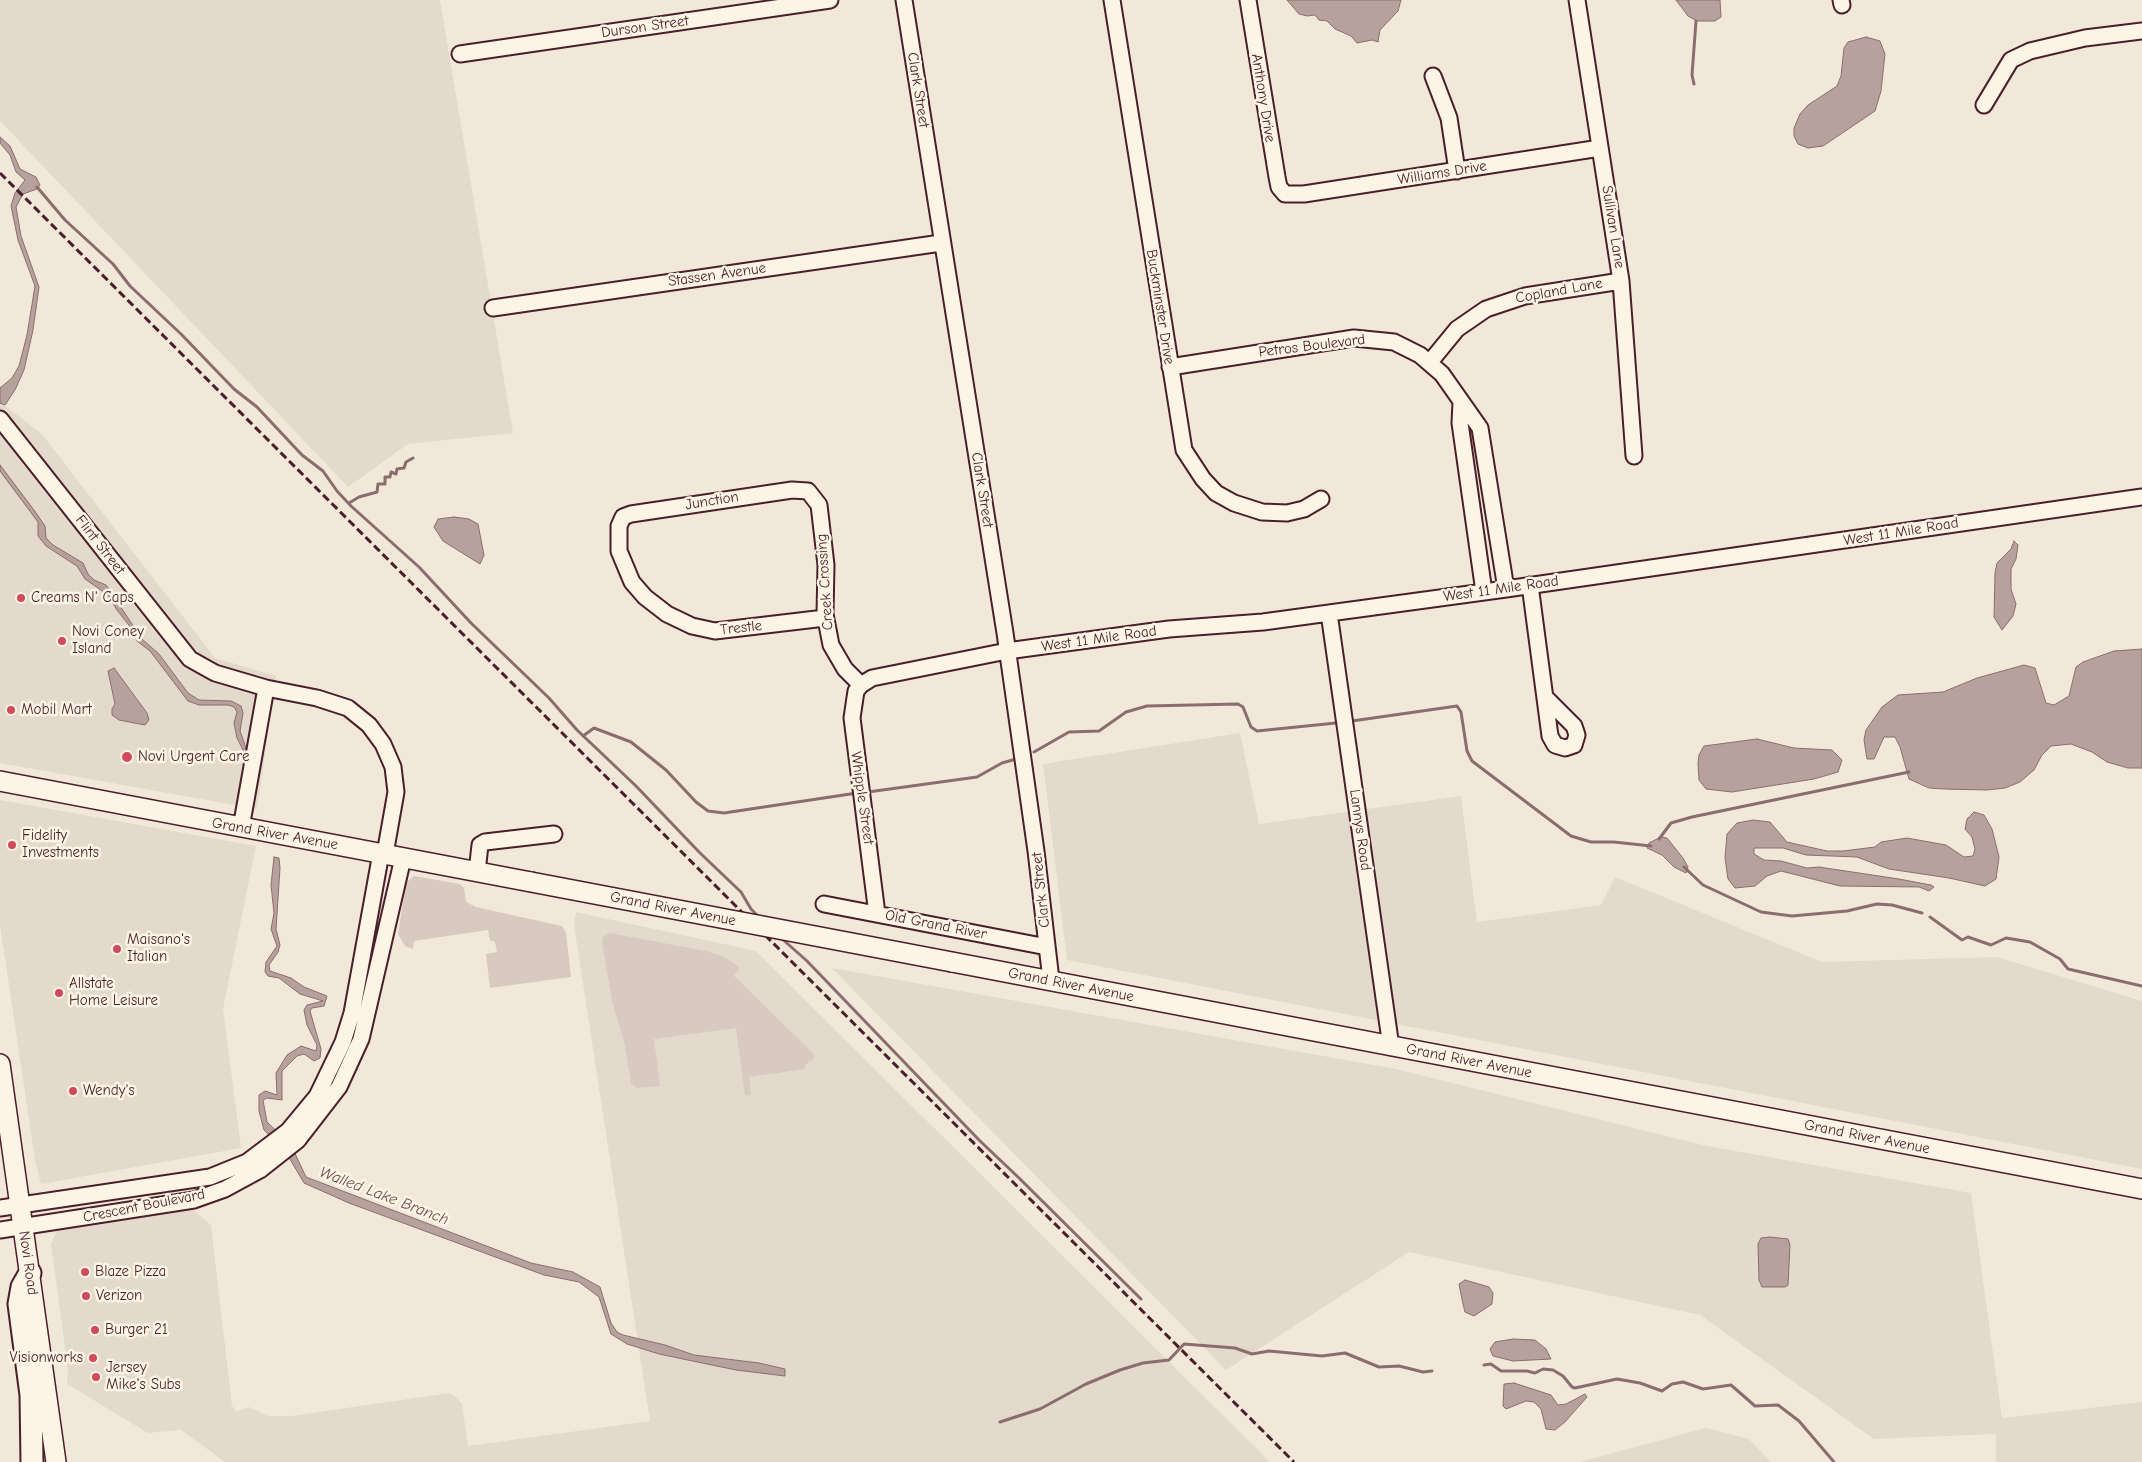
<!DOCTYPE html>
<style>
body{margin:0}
canvas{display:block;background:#f1e8da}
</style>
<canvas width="2142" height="1462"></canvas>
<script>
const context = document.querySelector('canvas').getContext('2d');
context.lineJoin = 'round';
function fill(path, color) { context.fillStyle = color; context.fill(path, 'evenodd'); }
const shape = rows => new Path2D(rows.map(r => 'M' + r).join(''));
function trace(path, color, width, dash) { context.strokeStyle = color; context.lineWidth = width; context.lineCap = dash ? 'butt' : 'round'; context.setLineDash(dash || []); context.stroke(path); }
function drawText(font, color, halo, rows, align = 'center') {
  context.font = font + ' "Comic Neue",sans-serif'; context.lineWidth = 5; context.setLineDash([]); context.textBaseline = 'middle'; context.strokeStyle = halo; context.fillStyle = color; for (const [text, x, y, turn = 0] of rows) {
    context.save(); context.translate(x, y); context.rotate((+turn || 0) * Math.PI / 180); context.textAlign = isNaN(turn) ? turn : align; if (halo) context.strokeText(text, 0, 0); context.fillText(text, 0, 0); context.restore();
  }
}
fill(shape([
 [0,0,440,0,513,433,408,444,348,487,0,121],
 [0,402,41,433,215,658,276,676,257,809,0,763],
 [1240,733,1259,824,1461,796,1477,922,1601,905,1615,877,1822,962,1997,957,2142,1001,2142,1169,1067,960,1043,764],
 [0,800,256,846,223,1009,241,1148,41,1184,35,1160,0,925],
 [576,912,756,951,1270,1462,225,1462,181,1430,148,1433,67,1384,68,1370,51,1244,57,1231,65,1225,193,1210,211,1225,232,1406,237,1411,249,1407,268,1416,291,1416,450,1393,462,1403,468,1446,650,1421,574,925],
 [832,968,1396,1069,1707,1146,1971,1193,2002,1418,2142,1402,2142,1462,1996,1462,1996,1434,1874,1439,1700,1315,1409,1252,1226,1370],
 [1706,1428,1749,1439,1771,1462,1579,1462]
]), '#e4d9cd');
fill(shape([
 [414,876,460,884,464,888,466,902,476,907,562,926,566,933,571,977,490,988,486,954,497,952,495,942,490,940,488,930,414,941,413,949,405,946,398,934,406,883],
 [610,933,706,951,725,957,740,968,734,976,813,1053,815,1058,805,1065,805,1069,749,1077,751,1095,745,1096,736,1028,654,1039,660,1086,637,1088,631,1083,624,1041,612,1001,602,942,603,937]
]), '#d8cac0');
const water = shape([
 [1287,0,1401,0,1398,11,1380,30,1378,42,1372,40,1357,43,1351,36,1335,29,1327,21,1319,20,1315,15,1307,16,1299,14,1287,0],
 [1676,0,1720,0,1721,17,1715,21,1697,21,1688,16,1676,0],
 [1866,37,1880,41,1885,54,1881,91,1875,111,1823,146,1808,148,1798,144,1794,136,1794,128,1800,114,1808,105,1837,86,1841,76,1844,48,1848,42,1866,37],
 [0,137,10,146,20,169,36,177,40,185,37,189,23,194,16,207,21,236,39,287,33,330,24,370,15,390,5,405,0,403,0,388,12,378,19,366,27,335,35,286,18,240,11,206,15,193,25,180,16,172,10,155,0,143,0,137],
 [0,465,34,510,45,526,46,538,53,545,83,563,88,574,94,580,106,585,142,639,159,654,188,693,199,700,231,701,241,706,243,713,240,731,246,748,243,750,237,738,234,723,237,712,234,707,228,705,199,705,188,701,150,651,137,641,132,629,117,610,108,595,85,579,77,566,46,546,38,536,38,522,0,471,0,465],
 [454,517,469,519,478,524,484,555,480,564,443,541,434,527,438,519,454,517],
 [2014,541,2018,545,2016,559,2011,569,2011,589,2016,604,2013,616,2002,630,1994,617,1995,573,1997,563,2011,549,2014,541],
 [2142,649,2142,768,2128,768,2107,762,2092,752,2071,744,2051,746,2042,755,2034,770,2020,782,2005,788,1987,790,1944,789,1929,788,1909,779,1900,747,1895,737,1884,737,1874,759,1867,759,1864,740,1866,730,1882,707,1898,695,1943,692,1977,678,2024,665,2035,668,2046,703,2054,705,2069,696,2076,667,2083,662,2114,651,2142,649],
 [114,668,147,713,149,720,145,725,119,720,112,715,112,709,115,704,108,671,114,668],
 [1757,739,1794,748,1832,750,1842,760,1838,772,1814,779,1732,792,1706,789,1699,780,1698,763,1699,755,1704,746,1757,739],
 [1974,812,1984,815,1992,829,1999,857,1996,879,1985,886,1949,878,1889,869,1857,857,1806,855,1783,848,1754,848,1754,854,1764,860,1781,861,1807,868,1819,867,1899,879,1931,885,1934,887,1929,891,1919,887,1840,886,1781,871,1767,876,1755,886,1735,888,1728,879,1725,858,1727,834,1737,823,1753,820,1770,822,1787,842,1827,851,1843,851,1875,847,1881,842,1907,838,1946,845,1964,857,1973,856,1975,849,1972,837,1965,829,1967,819,1974,812],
 [1661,837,1667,838,1683,858,1688,867,1686,873,1674,867,1662,855,1647,848,1649,843,1661,837],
 [274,857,279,858,280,868,276,929,280,945,278,952,269,965,270,971,291,978,304,987,327,996,324,1006,312,1008,310,1011,321,1049,320,1058,314,1061,304,1054,297,1056,282,1071,282,1100,267,1098,263,1100,267,1122,291,1145,306,1177,531,1263,573,1272,600,1287,611,1323,617,1332,623,1335,665,1345,694,1355,759,1363,785,1369,785,1376,736,1370,659,1354,627,1344,611,1334,599,1297,579,1282,544,1275,349,1203,304,1183,287,1154,264,1130,259,1111,259,1095,265,1091,277,1095,276,1073,287,1055,301,1046,316,1051,317,1045,307,1025,304,1010,307,1005,323,1001,300,994,279,978,268,976,265,972,266,962,277,946,271,929,274,913,271,885,274,857],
 [1770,1237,1788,1239,1790,1245,1788,1285,1785,1287,1762,1287,1759,1280,1758,1244,1761,1238,1770,1237],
 [1465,1280,1489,1287,1493,1293,1492,1304,1474,1316,1465,1312,1463,1304,1459,1284,1465,1280],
 [1513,1339,1535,1340,1546,1349,1551,1359,1513,1361,1493,1356,1490,1349,1495,1342,1513,1339],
 [1514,1383,1551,1395,1558,1405,1566,1404,1585,1394,1587,1397,1565,1422,1555,1430,1546,1429,1541,1409,1534,1402,1526,1401,1506,1409,1503,1406,1504,1384,1514,1383]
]);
fill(water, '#b6a19c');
trace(water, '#8b6d6f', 1);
trace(shape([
 [1694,84,1692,75,1696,21],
 [37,187,65,220,113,264,130,286,181,334,234,389,257,407,302,455,323,471,337,491,351,506,419,567,471,623,549,698,577,730,636,786,700,853,741,892,751,909,759,917],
 [349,503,359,497,377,492,378,484,385,484,385,477,390,477,391,472,396,474,397,469,404,468,406,462,413,458],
 [1352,721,1457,706,1461,712,1467,751,1472,761,1571,836,1591,842,1614,842,1651,846],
 [583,736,594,728,631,742,666,770,696,802,708,811,724,813,857,793],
 [1034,752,1069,732,1099,731,1126,712,1147,706,1238,704,1243,707,1251,727,1257,731,1336,723],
 [868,792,977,777,1002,763,1016,759],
 [1659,839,1671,823,1692,817,1909,772],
 [1684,867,1703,885,1761,912,1792,916,1847,911,1877,904,1892,905,1922,913],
 [1930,917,1962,940,1968,937,1991,945,2006,938,2030,942,2060,959,2068,969,2142,986],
 [780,937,807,961,980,1141,1018,1177,1141,1299],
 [1484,1365,1491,1364,1501,1371,1527,1371,1535,1373,1543,1369,1553,1370,1563,1376,1572,1387,1575,1388,1617,1379,1640,1383,1662,1391,1672,1384,1683,1382,1703,1389,1731,1385,1755,1406,1778,1405,1782,1408,1799,1421,1834,1462],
 [1000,1422,1040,1409,1086,1384,1120,1370,1143,1363,1169,1360,1184,1344,1235,1348,1252,1354,1269,1351,1322,1356,1345,1353,1379,1367,1399,1366,1423,1372,1432,1371]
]), '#8b6d6f', 3);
const minor = shape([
 [904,0,1005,633,1036,851,1051,980],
 [1112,0,1184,450,1203,479,1216,493,1234,503,1262,512,1287,513,1304,509,1321,499],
 [1248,0,1277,177,1279,187,1285,194,1304,194,1600,148],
 [1577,0,1621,281,1634,456],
 [1841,0,1842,5],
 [460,54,830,0],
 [1433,76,1449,118,1457,171],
 [1984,105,2011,60,2030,51,2085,38,2142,31],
 [493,308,941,243],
 [1430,362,1457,329,1486,309,1525,296,1621,281],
 [1170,367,1354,338,1394,342,1420,355,1442,374,1480,428,1506,589],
 [1461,402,1460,423,1484,592],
 [0,419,190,659,215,673,266,688,241,828],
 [1530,585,1550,736,1555,745,1565,748,1574,745,1577,735,1574,726,1546,698],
 [1329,613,1391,1047],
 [825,618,715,631,692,626,667,614,645,597,632,582,619,551,619,526,623,517,631,514,792,490,808,491,819,505,826,565,825,614,831,645,845,669,861,685],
 [266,688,317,698,348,708,369,725,383,744,393,767,396,792,385,854],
 [477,872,480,845,485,842,554,834],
 [824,904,1047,947],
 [877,914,852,718,856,691,861,685,872,678,1007,651,1169,629,1263,622,1506,589,2142,497],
 [0,1208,210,1177,247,1162,288,1131,317,1096,343,1042,352,1013,381,853],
 [0,1230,194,1200,225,1189,260,1170,298,1140,339,1087,361,1039,403,858]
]);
const major = shape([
 [0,781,531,882],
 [952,962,2142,1189],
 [0,1064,56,1462]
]);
const highway = shape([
 [30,1273,22,1287,19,1304,31,1395,32,1462]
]);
trace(minor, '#4a1f2b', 19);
trace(major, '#4a1f2b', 22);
trace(highway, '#4a1f2b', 25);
trace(minor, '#fcf5e5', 15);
trace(major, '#fcf5e5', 19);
trace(highway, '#fcf5e5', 21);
trace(shape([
 [0,173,1294,1462]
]), '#4a1f2b', 3, [8, 4]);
const majorBridge = shape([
 [531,882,952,962]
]);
trace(majorBridge, '#4a1f2b', 22, []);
trace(majorBridge, '#fcf5e5', 19);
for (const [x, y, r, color] of [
 [21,598,5,"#d1495b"],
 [62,641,5,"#d1495b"],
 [11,710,5,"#d1495b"],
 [127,757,6,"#d1495b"],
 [12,845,5,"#d1495b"],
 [117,949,5,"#d1495b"],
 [59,993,5,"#d1495b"],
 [73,1091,5,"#d1495b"],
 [85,1272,5,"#d1495b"],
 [86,1296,5,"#d1495b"],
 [95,1330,5,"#d1495b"],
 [93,1358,5,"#d1495b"],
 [96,1377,5,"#d1495b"]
]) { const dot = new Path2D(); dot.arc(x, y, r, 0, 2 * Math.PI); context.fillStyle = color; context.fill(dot); trace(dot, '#fcf5e5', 2); }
drawText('15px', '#4a1f2b', '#fcf5e5', [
 ["Durson Street",645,27,-8],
 ["Clark Street",918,90,81],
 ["Anthony Drive",1263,98,81],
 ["Williams Drive",1442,173,-9],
 ["Sullivan Lane",1613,227,81],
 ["Stassen Avenue",717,275,-8],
 ["Copland Lane",1559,291,-10],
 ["Buckminster Drive",1160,307,81],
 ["Petros Boulevard",1312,346,-7],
 ["Clark Street",982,490,81],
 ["Junction",712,501,-9],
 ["West 11 Mile Road",1901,532,-9],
 ["Flint Street",100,545,52],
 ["Creek Crossing",825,582,-94],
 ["West 11 Mile Road",1501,589,-8],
 ["Trestle",741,628,-6],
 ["West 11 Mile Road",1099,639,-8],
 ["Whipple Street",862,798,82],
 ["Lannys Road",1360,830,82],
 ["Grand River Avenue",275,834,10],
 ["Clark Street",1041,890,-96],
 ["Grand River Avenue",673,909,11],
 ["Old Grand River",936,925,11],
 ["Grand River Avenue",1071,985,11],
 ["Grand River Avenue",1469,1061,11],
 ["Grand River Avenue",1867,1137,11],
 ["Crescent Boulevard",144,1206,-11],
 ["Novi Road",28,1263,82]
]);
drawText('15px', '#4a1f2b', '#fcf5e5', [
 ["Creams N' Caps",31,598],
 ["Novi Coney",72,632],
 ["Island",72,649],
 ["Mobil Mart",21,710],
 ["Novi Urgent Care",138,757],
 ["Fidelity",22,836],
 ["Investments",22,853],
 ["Maisano's",127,940],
 ["Italian",127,957],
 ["Allstate",69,984],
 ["Home Leisure",69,1001],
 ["Wendy's",83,1091],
 ["Blaze Pizza",95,1272],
 ["Verizon",96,1296],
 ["Burger 21",105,1330],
 ["Visionworks",83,1358,"right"],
 ["Jersey",106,1368],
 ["Mike's Subs",106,1385]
], 'left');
drawText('italic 16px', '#704c53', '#fcf5e5', [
 ["Walled Lake Branch",384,1196,21]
]);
</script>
